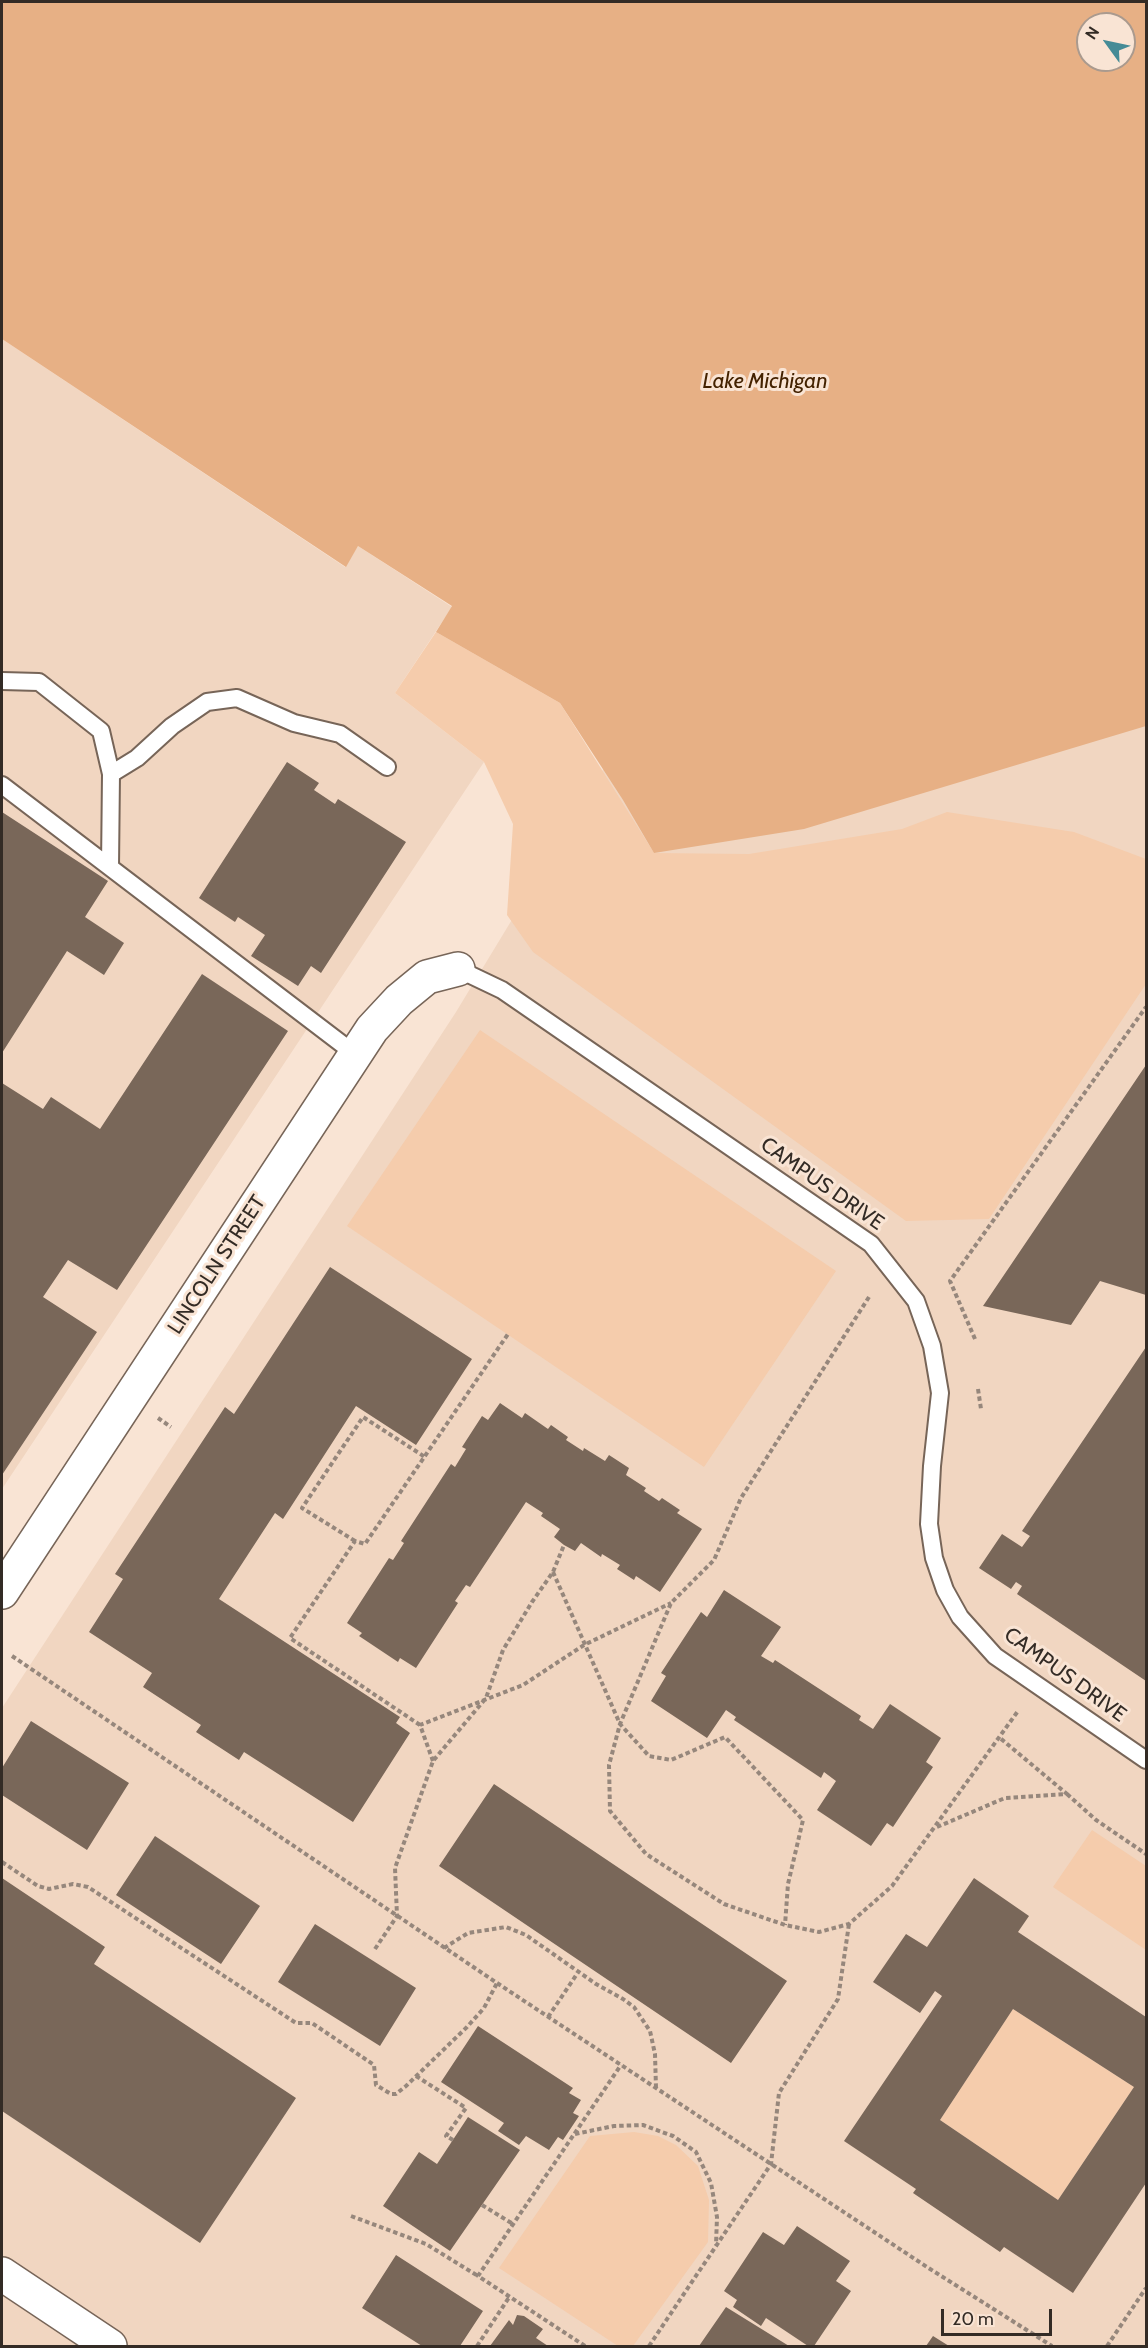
<!DOCTYPE html>
<style>
body{margin:0}
#map{position:relative;width:1148px;height:2348px;overflow:hidden;background:#f9e4d4;font-family:Cabin,sans-serif}
canvas{display:block}
.frame{position:absolute;inset:0;border:3px solid #332b25;pointer-events:none}
.north{position:absolute;left:1076px;top:12px;width:60px;height:60px;box-sizing:border-box;background:#f9e4d4;border:2px solid #aa9a8e;border-radius:50%;rotate:303deg;font-size:16px;font-weight:700;line-height:24px;text-align:center;color:#332b25}
.north::after{content:'';display:block;margin:auto;width:21px;height:27px;background:#458b96;clip-path:polygon(50% 0,100% 100%,50% 72%,0 100%)}
.scale{position:absolute;left:941px;top:2309px;width:111px;height:27px;box-sizing:border-box;border:3px solid #332b25;border-top:0;padding-left:8px;font-size:18px;line-height:21px;white-space:nowrap;color:#332b25;-webkit-text-stroke:4px #f9e4d4;paint-order:stroke}
</style>
<div id="map">
<canvas width="1148" height="2348"></canvas>
<div class="frame"></div>
<div class="north">N</div>
<div class="scale">20 m</div>
</div>
<script>
const context = document.querySelector('canvas').getContext('2d');
context.lineJoin = 'round';
function fill(path, color) { context.fillStyle = color; context.fill(path, 'evenodd'); }
const shape = rows => new Path2D(rows.map(r => 'M' + r).join(''));
function trace(path, color, width, dash) { context.strokeStyle = color; context.lineWidth = width; context.lineCap = dash ? 'butt' : 'round'; context.setLineDash(dash || []); context.stroke(path); }
function drawText(font, color, halo, rows, align = 'center') {
  context.font = font + ' Cabin,sans-serif'; context.lineWidth = 6; context.setLineDash([]); context.textBaseline = 'middle'; context.strokeStyle = halo; context.fillStyle = color; for (const [text, x, y, turn = 0] of rows) {
    context.save(); context.translate(x, y); context.rotate((+turn || 0) * Math.PI / 180); context.textAlign = isNaN(turn) ? turn : align; if (halo) context.strokeText(text, 0, 0); context.fillText(text, 0, 0); context.restore();
  }
}
fill(shape([
 [1146,293,1146,2346,2,2346,2,1708,456,1012,890,296],
 [2,339,345,567,358,546,452,607,395,693,484,762,2,1489]
]), '#f1d6c1');
fill(shape([
 [436,632,560,703,654,853,749,854,902,829,947,812,1074,832,1146,859,1146,984,989,1219,906,1221,533,952,507,915,513,824,484,762,395,693],
 [480,1030,836,1271,704,1467,347,1226],
 [1092,1830,1146,1866,1146,1950,1053,1887],
 [1013,2009,1134,2087,1058,2200,940,2120],
 [634,2132,658,2136,676,2145,698,2166,709,2200,708,2242,633,2346,618,2346,499,2268,590,2136]
]), '#f5ccac');
fill(shape([
 [2,2,1146,2,1146,726,804,829,654,853,623,800,560,703,436,632,452,606,358,546,346,567,2,339],
 [1088,24,1124,24,1124,60,1088,60]
]), '#e7b085');
fill(shape([
 [287,762,319,783,314,790,335,804,338,799,406,842,321,973,311,966,298,986,251,956,265,935,238,917,235,922,199,898],
 [2,812,108,881,85,917,124,943,104,975,67,951,2,1053],
 [202,974,288,1031,117,1290,68,1260,43,1297,97,1332,2,1475,2,1083,43,1109,51,1097,100,1129],
 [1146,1065,1146,1295,1100,1281,1071,1325,983,1306],
 [330,1267,472,1359,416,1445,356,1406,283,1519,275,1513,219,1599,400,1717,396,1723,410,1733,353,1822,244,1752,239,1760,196,1732,201,1725,143,1687,152,1673,89,1632,123,1579,115,1574,225,1407,234,1414],
 [1146,1347,1146,1681,1017,1594,1022,1586,1016,1582,1011,1589,979,1568,1002,1534,1022,1547,1030,1536,1022,1531],
 [500,1403,522,1418,525,1413,548,1429,551,1425,568,1437,566,1440,583,1451,584,1448,605,1461,609,1455,629,1468,626,1475,646,1488,644,1491,659,1501,662,1498,680,1510,677,1513,702,1529,660,1592,636,1576,634,1580,617,1569,620,1565,602,1554,601,1557,581,1543,575,1551,564,1545,554,1537,560,1529,541,1516,543,1513,526,1502,470,1587,466,1585,455,1601,458,1603,416,1668,400,1658,398,1662,359,1636,362,1633,347,1623,389,1558,393,1560,404,1543,401,1541,451,1464,455,1467,466,1449,462,1447,482,1416,488,1420],
 [724,1590,781,1627,761,1656,773,1663,775,1660,861,1716,859,1720,873,1729,890,1704,941,1738,926,1762,933,1767,893,1827,887,1823,871,1846,817,1810,836,1781,824,1772,821,1778,734,1720,736,1717,726,1710,707,1738,651,1701,666,1676,661,1673,701,1612,707,1617],
 [31,1721,129,1783,87,1850,2,1795,2,1768],
 [494,1784,787,1981,731,2063,439,1866],
 [155,1836,260,1906,221,1964,116,1895],
 [2,1878,105,1947,94,1964,296,2098,200,2243,2,2111],
 [974,1878,1029,1916,1018,1932,1146,2017,1146,2183,1073,2293,1004,2247,1000,2252,913,2193,916,2189,844,2141,942,1996,935,1991,920,2013,873,1982,906,1934,927,1947],
 [1013,2009,1134,2087,1058,2200,940,2120],
 [315,1924,416,1988,380,2046,278,1982],
 [478,2026,573,2088,569,2093,581,2100,573,2113,579,2116,563,2140,558,2137,549,2150,526,2136,519,2145,498,2131,504,2123,441,2082],
 [468,2117,520,2150,450,2251,383,2206,419,2152,437,2164],
 [797,2226,850,2261,836,2281,851,2291,814,2346,808,2346,766,2318,761,2326,733,2307,737,2300,724,2291,763,2232,784,2245],
 [396,2255,483,2311,460,2346,422,2346,362,2308],
 [726,2307,789,2346,699,2346],
 [517,2315,524,2316,543,2329,536,2338,548,2346,490,2346,509,2320,513,2325],
 [933,2336,949,2346,926,2346]
]), '#796759');
const lane = shape([
 [2,681,39,682,101,731,111,774,110,867],
 [111,774,137,758,172,726,207,702,237,698,294,723,340,734,387,767],
 [2,785,355,1054],
 [458,969,502,990,871,1244,916,1301,932,1346,940,1393,932,1466,929,1524,934,1558,945,1590,960,1617,995,1656,1146,1760]
]);
const street = shape([
 [2,1592,372,1029,399,1000,427,977,458,969]
]);
const secondary = shape([
 [2,2274,110,2346]
]);
trace(lane, '#776558', 20);
trace(street, '#776558', 36);
trace(secondary, '#776558', 36);
trace(shape([
 [869,1297,741,1498,714,1560,671,1603,620,1724,609,1765,610,1811,646,1854,724,1904,785,1925,819,1932,849,1924,892,1886,1018,1711],
 [975,1339,950,1281,1146,1007],
 [978,1389,981,1409],
 [158,1418,171,1427],
 [355,1541,302,1508,363,1417,425,1457],
 [553,1572,620,1724,649,1756,671,1760,725,1737,803,1820,788,1884,785,1925],
 [12,1656,497,1983,927,2267,1052,2346],
 [420,1725,290,1638,355,1541,365,1544,508,1334],
 [433,1761,420,1725,523,1685,584,1645,671,1603],
 [1067,1794,1096,1820,1146,1854],
 [937,1827,1005,1798,1067,1794,1000,1738],
 [2,1862,38,1886,49,1889,73,1884,88,1887,296,2023,312,2023,374,2065,376,2085,391,2094,396,2094,406,2086,467,2027,484,2008,497,1983],
 [444,1948,468,1933,506,1927,526,1935,596,1984,623,1999,634,2007,650,2031,655,2054,656,2088],
 [375,1949,397,1916,395,1868,433,1761,486,1698,503,1650,532,1602,553,1572,564,1545],
 [548,2017,579,1971],
 [416,2076,466,2108,446,2136,453,2140],
 [575,2134,614,2126,643,2125,673,2136,696,2152,711,2183,717,2217,716,2245],
 [482,2205,513,2224],
 [351,2216,426,2244,478,2276],
 [477,2346,510,2296],
 [585,2346,478,2276,621,2065],
 [649,2346,771,2164,779,2093,838,1999,849,1924],
 [1107,2346,1146,2288]
]), '#96877c', 4, [4.5, 3]);
trace(lane, '#fff', 16);
trace(street, '#fff', 33);
trace(secondary, '#fff', 33);
drawText('21px', '#332b25', '#f9e4d4', [
 ["CAMPUS DRIVE",822,1184,35],
 ["LINCOLN STREET",217,1265,-57],
 ["CAMPUS DRIVE",1065,1675,36]
]);
drawText('italic 22px', '#420', '#f9e4d4', [
 ["Lake Michigan",765,382]
]);
</script>
